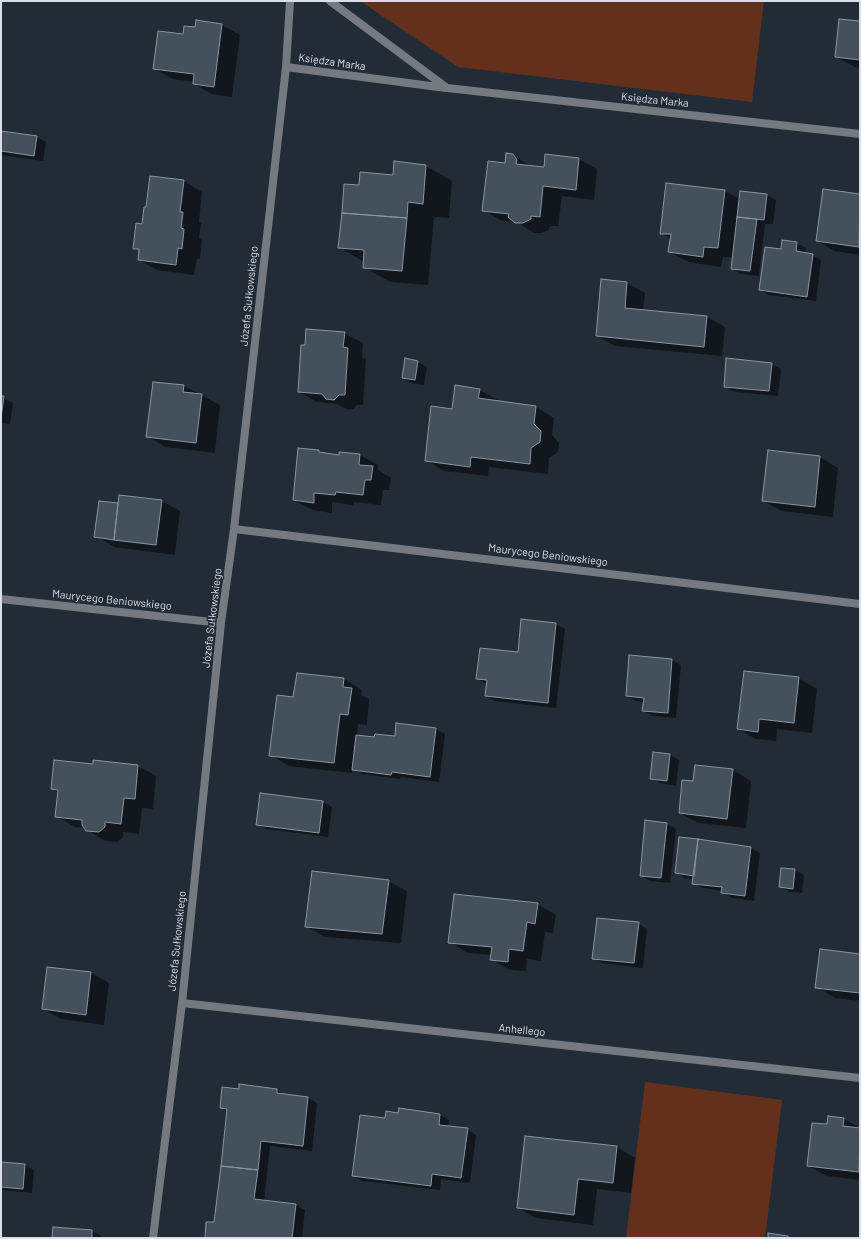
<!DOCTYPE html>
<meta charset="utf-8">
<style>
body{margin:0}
#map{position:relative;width:861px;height:1239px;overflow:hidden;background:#222c37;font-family:Barlow,sans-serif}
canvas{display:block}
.frame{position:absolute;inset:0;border:2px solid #d8dfe7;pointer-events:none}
</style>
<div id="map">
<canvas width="861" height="1239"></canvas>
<div class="frame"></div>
</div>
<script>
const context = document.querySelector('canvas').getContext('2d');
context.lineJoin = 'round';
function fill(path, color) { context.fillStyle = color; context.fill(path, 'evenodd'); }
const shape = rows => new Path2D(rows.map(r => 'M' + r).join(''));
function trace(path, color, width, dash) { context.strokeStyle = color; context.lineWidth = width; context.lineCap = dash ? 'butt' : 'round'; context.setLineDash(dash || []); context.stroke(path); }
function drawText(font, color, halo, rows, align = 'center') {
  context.font = font + ' Barlow,sans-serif'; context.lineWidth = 3; context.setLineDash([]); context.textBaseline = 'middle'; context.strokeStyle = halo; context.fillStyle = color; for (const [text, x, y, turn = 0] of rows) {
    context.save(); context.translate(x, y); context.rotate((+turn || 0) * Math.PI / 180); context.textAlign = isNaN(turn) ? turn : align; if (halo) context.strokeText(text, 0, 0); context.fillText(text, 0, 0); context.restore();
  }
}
fill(shape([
 [360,1,764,1,752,102,458,67],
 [645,1082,782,1100,765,1238,626,1238]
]), '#63301c');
fill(shape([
 [860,22,860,68,855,67,836,57],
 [222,25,240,35,232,97,212,94,194,84,194,82,173,79,154,69,184,35,195,28],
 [1,132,37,137,46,142,43,161,1,155],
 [512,155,532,167,545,168,579,159,597,169,594,200,562,196,558,226,550,226,549,230,542,233,534,233,517,222,502,221,483,210,506,164],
 [426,166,452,181,449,218,434,217,428,285,390,282,364,267,364,262,339,247,360,186],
 [151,177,184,181,202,192,199,222,201,223,199,238,202,240,200,259,197,258,194,275,157,270,139,260,140,251,134,248,147,208],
 [667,184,725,191,740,199,767,195,776,200,773,224,765,224,759,276,741,274,732,269,734,258,723,257,721,267,688,262,670,252,671,239,661,233],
 [824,190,860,195,860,255,835,251,817,241],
 [797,243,806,248,805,254,812,255,821,260,816,301,769,295,760,290],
 [627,283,645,293,643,311,707,317,725,327,722,356,615,346,597,336],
 [344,333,363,343,362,357,366,359,363,405,357,405,353,409,346,409,337,404,317,402,299,392,306,346],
 [418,362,427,367,424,385,412,383,403,378],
 [772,364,781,369,778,396,734,392,725,386],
 [184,386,220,405,215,453,165,447,147,436],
 [479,390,498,400,497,402,536,407,554,418,552,435,559,443,558,452,549,458,548,474,489,467,488,476,444,471,426,460,453,410],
 [1,397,13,403,10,424,1,423],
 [319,451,324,454,340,456,340,453,360,455,378,465,378,470,391,478,389,490,383,490,381,505,354,502,353,505,332,502,332,513,312,510,294,500],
 [769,451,820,457,838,468,833,517,782,511,763,501],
 [120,496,162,501,180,511,175,555,114,547,96,536,100,502,119,504],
 [522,620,556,624,565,629,556,708,495,701,486,696,487,684,477,679,519,653],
 [672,660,681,665,676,718,653,716,644,711,644,702,636,701,627,696],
 [798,678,817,689,812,733,777,729,776,741,756,739,738,729],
 [344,679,362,690,361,695,369,699,367,725,358,724,357,736,375,738,395,737,397,724,436,729,445,734,439,782,401,777,400,779,362,774,353,769,352,773,289,766,271,755,294,698],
 [670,755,679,760,676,786,660,783,651,778],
 [93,765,138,766,156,776,153,809,142,808,139,834,123,832,123,837,118,842,105,841,85,828,75,827,56,816,59,793,52,789],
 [733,770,751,781,746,828,698,823,680,813,694,783],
 [323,802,332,807,328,837,266,829,257,824],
 [667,824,676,829,670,883,650,881,641,876],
 [679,838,751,848,760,853,754,901,732,898,723,893,723,891,703,888,693,883,694,879,685,878,676,872],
 [795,870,804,875,802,893,789,892,780,886],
 [388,881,407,891,401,943,325,937,306,926],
 [537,904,556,915,553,933,545,932,541,961,527,959,526,971,510,970,491,959,492,955,468,953,450,942],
 [638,923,647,929,643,968,602,963,593,958],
 [860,955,860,1001,835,998,817,987],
 [91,973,109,983,104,1025,61,1019,43,1009],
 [240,1090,277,1090,286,1096,308,1098,317,1103,312,1151,270,1146,264,1201,296,1205,305,1210,302,1238,206,1238,215,1223,228,1112,221,1108],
 [399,1114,440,1115,449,1120,448,1127,467,1129,476,1135,470,1183,441,1179,440,1190,363,1181,354,1176,386,1119],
 [844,1119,860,1128,860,1180,827,1176,808,1166,828,1125],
 [617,1147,635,1158,631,1193,597,1189,593,1225,536,1218,518,1208],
 [1,1163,25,1165,34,1170,32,1193,1,1190],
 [54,1228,92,1231,101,1236,101,1238,53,1238]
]), '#0007');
const building = shape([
 [839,19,860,21,860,60,835,57,839,19],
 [196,20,222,24,214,87,193,84,194,74,153,69,158,31,183,34,184,26,195,27,196,20],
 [1,131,37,136,34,156,1,151,1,131],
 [506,153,513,154,517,160,516,164,544,167,545,154,579,158,576,190,543,186,540,217,531,216,531,219,523,223,515,223,508,217,509,214,482,211,488,161,505,163,506,153],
 [394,161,426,165,423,204,408,202,407,218,342,213,344,184,359,185,360,172,393,175,394,161],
 [150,176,184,180,180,212,183,212,181,228,184,229,182,249,178,248,176,265,138,260,139,249,133,249,136,223,142,224,144,207,146,207,150,176],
 [666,183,725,190,718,248,704,247,703,257,668,252,671,234,660,234,666,183],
 [823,189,860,194,859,247,816,241,823,189],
 [740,191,767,194,764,220,737,217,740,191],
 [342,213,407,218,402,271,363,268,364,250,338,248,342,213],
 [737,217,757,219,750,271,731,269,737,217],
 [782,240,797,242,796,251,813,254,807,297,759,290,765,247,781,249,782,240],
 [601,279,627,282,625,308,707,316,704,347,596,336,601,279],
 [306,329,345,332,343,347,348,348,345,395,339,395,334,400,326,399,322,394,298,392,301,345,305,345,306,329],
 [405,358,418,361,415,380,402,378,405,358],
 [726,358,772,363,769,391,724,387,726,358],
 [153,382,184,385,183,392,202,394,196,443,146,437,153,382],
 [455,385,480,389,478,398,536,406,534,424,541,431,540,442,531,448,530,464,471,457,470,467,425,461,431,406,452,409,455,385],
 [1,396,4,396,1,418,1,396],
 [298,448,319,450,319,452,339,455,339,452,360,454,359,465,373,466,371,480,365,480,363,495,336,492,335,495,314,493,314,503,293,500,298,448],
 [768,450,820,456,815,507,762,501,768,450],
 [119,495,162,500,156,545,114,540,119,495],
 [99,501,118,503,114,540,94,537,99,501],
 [521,619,556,623,548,703,485,696,487,680,476,679,480,648,518,652,521,619],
 [629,655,672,659,668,713,642,711,644,698,626,696,629,655],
 [744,671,799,677,794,723,759,719,758,732,737,729,744,671],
 [297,673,344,678,343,687,352,688,348,715,340,714,334,763,269,756,277,695,293,697,297,673],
 [396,723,436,728,430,777,392,772,391,775,352,770,356,735,374,737,375,734,395,736,396,723],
 [653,752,670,754,667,781,650,779,653,752],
 [54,760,93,764,93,760,138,765,135,799,124,798,121,824,105,822,105,827,99,832,86,831,82,825,82,820,55,817,58,790,51,789,54,760],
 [695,765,733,769,727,819,679,813,682,780,693,781,695,765],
 [260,793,323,801,319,833,256,825,260,793],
 [645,820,667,823,661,878,640,876,645,820],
 [679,837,698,839,694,876,675,873,679,837],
 [698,839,751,847,745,896,721,893,722,887,692,884,698,839],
 [781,868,795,869,793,889,779,887,781,868],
 [312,871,389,880,382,934,305,927,312,871],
 [454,894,538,903,535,924,527,922,523,951,509,949,508,962,490,960,492,947,448,943,454,894],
 [597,918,639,922,634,963,592,959,597,918],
 [820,949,860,954,860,993,815,988,820,949],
 [47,967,91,972,86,1015,42,1009,47,967],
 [239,1084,277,1089,277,1093,308,1097,303,1146,261,1141,258,1170,221,1166,227,1109,220,1108,222,1087,239,1089,239,1084],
 [399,1108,440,1114,439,1125,468,1128,461,1178,432,1174,431,1186,352,1176,360,1115,385,1118,386,1111,398,1113,399,1108],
 [828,1116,844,1118,843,1126,860,1128,859,1172,807,1166,812,1123,827,1124,828,1116],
 [525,1136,617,1146,613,1183,578,1179,574,1215,517,1208,525,1136],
 [1,1162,25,1164,23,1189,1,1187,1,1162],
 [221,1166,258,1170,254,1199,296,1204,292,1238,205,1238,206,1222,214,1222,221,1166],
 [53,1227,92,1230,92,1238,52,1238,53,1227],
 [768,1233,788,1236,788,1238,768,1238,768,1233]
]);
fill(building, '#44505c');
trace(building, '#8895a2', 1);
trace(shape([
 [330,1,447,88,860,134],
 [286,67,446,88],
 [234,529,860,604],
 [1,599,221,623],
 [182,1003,860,1078],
 [153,1238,182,1003,221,623,234,529,286,67,290,1]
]), '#757a80', 8);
drawText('11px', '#d8dfe7', '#222c37', [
 ["Księdza Marka",332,62,8],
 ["Księdza Marka",655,100,6],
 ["Józefa Sułkowskiego",249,296,-84],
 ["Maurycego Beniowskiego",548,555,7],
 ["Maurycego Beniowskiego",112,600,6],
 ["Józefa Sułkowskiego",212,618,-83],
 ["Józefa Sułkowskiego",177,941,-84],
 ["Anhellego",522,1030,6]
]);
</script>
